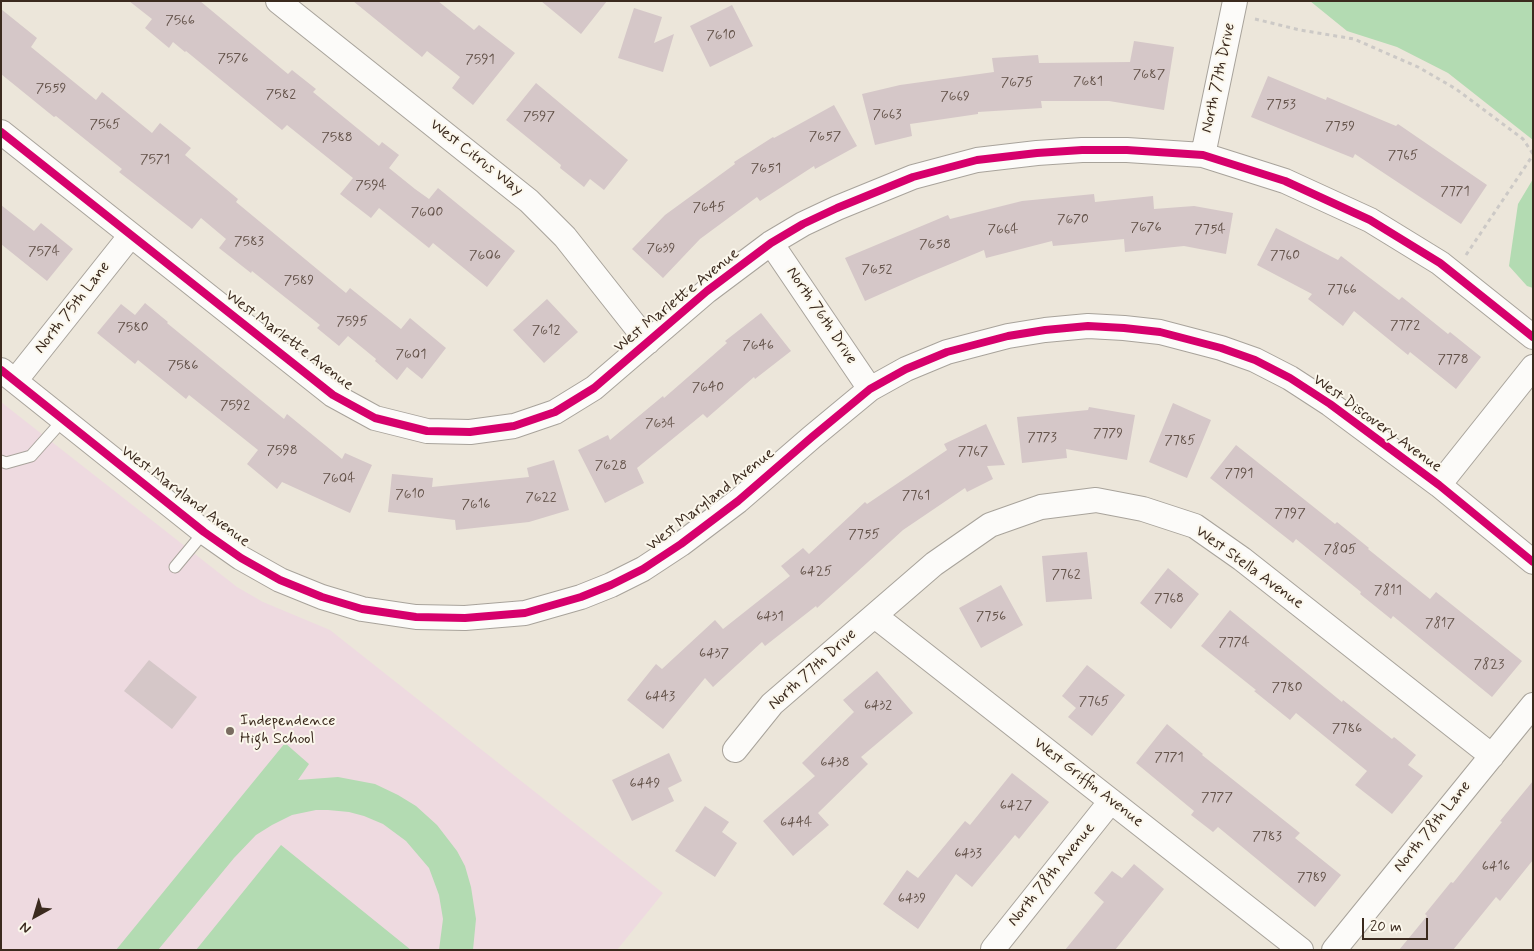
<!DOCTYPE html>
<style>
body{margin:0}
#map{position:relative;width:1534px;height:951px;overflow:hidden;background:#ece6da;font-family:Mynerve,sans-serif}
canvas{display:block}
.frame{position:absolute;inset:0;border:2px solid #3b2a1e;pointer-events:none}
.north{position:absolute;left:10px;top:891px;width:50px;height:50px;-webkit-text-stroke:4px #fbf7ec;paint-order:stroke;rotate:219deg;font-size:14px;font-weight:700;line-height:20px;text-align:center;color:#3b2a1e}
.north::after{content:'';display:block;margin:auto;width:18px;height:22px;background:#3b2a1e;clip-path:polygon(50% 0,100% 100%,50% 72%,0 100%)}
.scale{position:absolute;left:1362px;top:918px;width:66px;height:22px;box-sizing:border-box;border:2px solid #3b2a1e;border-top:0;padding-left:6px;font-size:15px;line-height:18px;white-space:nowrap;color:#3b2a1e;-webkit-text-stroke:4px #fbf7ec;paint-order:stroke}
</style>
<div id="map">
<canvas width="1534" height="951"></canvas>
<div class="frame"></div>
<div class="north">N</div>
<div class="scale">20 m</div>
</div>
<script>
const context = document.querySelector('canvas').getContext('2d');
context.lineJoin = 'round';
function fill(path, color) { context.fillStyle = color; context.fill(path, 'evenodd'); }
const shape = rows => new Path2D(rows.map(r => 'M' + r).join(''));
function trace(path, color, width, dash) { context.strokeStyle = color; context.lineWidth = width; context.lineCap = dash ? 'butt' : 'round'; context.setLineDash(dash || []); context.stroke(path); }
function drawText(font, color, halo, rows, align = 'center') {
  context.font = font + ' Mynerve,sans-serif'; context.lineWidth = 4; context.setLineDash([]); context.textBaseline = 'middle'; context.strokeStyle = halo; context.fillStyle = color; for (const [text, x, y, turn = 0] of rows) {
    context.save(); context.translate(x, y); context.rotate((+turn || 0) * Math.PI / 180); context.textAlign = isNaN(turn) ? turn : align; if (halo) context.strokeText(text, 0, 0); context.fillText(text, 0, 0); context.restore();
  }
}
fill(shape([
 [1,402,237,587,263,602,330,630,663,893,617,950,1,950]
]), '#eedae0');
fill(shape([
 [1310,1,1533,1,1533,140,1448,73,1397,47,1347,31],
 [1533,179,1533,288,1527,286,1509,266,1518,204],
 [285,743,309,764,298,780,338,777,375,784,398,795,416,806,437,825,457,851,465,866,471,887,476,919,473,950,439,950,443,919,439,895,429,868,406,841,383,824,364,816,349,812,328,810,316,810,292,815,272,825,256,835,234,858,158,950,116,950],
 [281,845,411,950,196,950]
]), '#b3dbb2');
fill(shape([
 [129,1,200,1,288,74,292,70,316,89,313,92,379,146,382,142,399,155,389,168,415,189,429,199,438,188,515,251,487,287,433,243,429,248,379,208,371,218,340,194,353,178,287,125,282,130,186,51,185,52,173,42,169,48,145,28,152,19],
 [353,1,438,1,474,30,479,25,515,53,473,105,452,88,460,77,427,51,422,57],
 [541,1,607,1,581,34],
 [732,5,753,46,710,67,690,26],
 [634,8,662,17,654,43,674,34,663,72,618,58],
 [1,9,37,38,31,47,96,100,102,92,152,133,160,123,191,148,185,155,238,199,236,202,346,293,350,288,401,329,410,318,446,348,422,379,407,367,397,380,375,361,376,359,348,336,339,346,317,328,320,325,252,271,251,273,219,248,226,239,201,218,192,229,119,172,122,169,56,116,54,117,1,74],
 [1134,41,1174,47,1164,110,1109,101,1041,101,1042,108,978,112,978,114,910,124,912,136,875,145,862,94,900,85,994,72,992,58,1038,55,1039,63,1130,62],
 [1268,76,1326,100,1327,97,1396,126,1398,124,1487,185,1461,224,1355,154,1353,158,1251,117],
 [536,83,628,160,604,190,590,179,584,187,560,168,561,165,506,120],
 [834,105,857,146,815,169,814,166,760,201,757,197,700,239,663,278,632,249,665,215,735,164,734,162,773,137,774,138],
 [1094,194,1095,202,1153,196,1154,209,1194,206,1233,213,1226,254,1184,246,1125,252,1124,239,1053,246,1052,241,986,258,984,250,919,277,865,301,845,258,948,215,950,219,1022,201],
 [1,205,34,231,41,223,73,249,47,281,1,244],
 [1276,228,1338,260,1341,256,1399,300,1402,297,1448,334,1450,332,1481,357,1456,389,1410,352,1408,355,1354,311,1343,326,1308,299,1312,294,1257,265],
 [547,299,578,332,544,363,513,330],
 [145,303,168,322,167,323,284,419,287,414,342,459,345,453,372,465,350,513,282,482,277,489,247,464,258,450,189,395,186,399,138,360,135,364,97,333,121,304,135,315],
 [761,313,791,351,755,379,754,377,707,418,703,414,637,468,644,483,605,503,578,450,608,435,610,440,663,396,664,398,727,343,725,341],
 [1173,403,1211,420,1187,478,1149,462],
 [1089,407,1135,415,1127,460,1066,449,1067,458,1022,463,1017,417,1088,410],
 [986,424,1005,465,987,466,993,479,967,492,965,488,903,530,856,573,817,608,816,606,765,646,762,642,713,687,705,678,663,729,627,700,656,664,662,669,715,620,723,629,790,576,781,566,803,548,809,554,865,502,867,504,947,450,944,444],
 [1236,445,1335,524,1337,522,1369,548,1368,549,1430,599,1436,592,1522,661,1492,697,1393,616,1391,619,1360,594,1361,592,1296,539,1293,543,1210,478],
 [554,460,569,510,529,522,456,530,455,520,388,512,392,474,433,478,432,487,529,477,527,468],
 [1087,552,1092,599,1046,602,1042,556],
 [1168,568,1199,594,1171,629,1140,603],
 [1001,585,1023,625,981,648,959,608],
 [1230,610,1342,702,1343,700,1392,739,1394,737,1416,755,1408,765,1423,776,1392,814,1355,785,1367,771,1296,713,1290,720,1254,691,1256,690,1201,646],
 [149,660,197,697,172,729,124,691],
 [1087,665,1125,695,1092,736,1068,717,1076,708,1062,696],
 [877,671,913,713,861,757,868,764,818,813,829,825,793,856,763,821,815,776,802,763,854,712,843,700],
 [1167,724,1203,754,1202,755,1300,833,1295,838,1341,875,1315,907,1218,827,1213,832,1191,815,1194,811,1136,763],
 [669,753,682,781,668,788,674,801,632,821,612,780],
 [1012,773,1049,802,1019,839,1015,835,972,887,956,874,918,929,883,904,907,870,918,878,965,821,970,825],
 [1533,781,1533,860,1500,901,1496,897,1453,950,1399,950,1427,916,1425,914,1451,882,1453,883,1502,822,1500,821],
 [705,806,729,822,722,832,737,843,715,877,675,851],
 [1134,864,1164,889,1115,950,1065,950,1104,902,1094,893,1112,871,1122,878]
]), '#d5c7c8');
const lane = shape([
 [1,461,6,463,31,456,63,420],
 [175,567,204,532]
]);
const street = shape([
 [278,1,529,201,565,237,648,342],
 [1,132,333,395,375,418,427,431,470,432,514,426,555,412,594,388,707,291,771,243,803,224,837,208,913,177,977,160,1037,153,1082,150,1127,150,1203,155,1285,181,1370,220,1440,263,1533,337],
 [1203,155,1235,1],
 [771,243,870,389],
 [1,370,204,532,241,558,280,580,322,597,362,609,416,617,465,618,525,613,581,597,611,585,643,569,681,544,738,501,812,437,870,389,906,369,947,352,1008,336,1045,330,1088,326,1124,328,1160,332,1221,348,1255,360,1290,378,1330,404,1439,485,1533,562],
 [15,381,131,235],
 [1439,485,1533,367],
 [875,616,1301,950],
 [735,750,772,704,934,564,990,525,1041,507,1096,500,1143,509,1195,526,1242,559,1492,756],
 [993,949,1111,801],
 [1334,950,1533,705]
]);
trace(lane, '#a8a39b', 13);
trace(street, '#a8a39b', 26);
trace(shape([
 [1255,19,1300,30,1354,39,1418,67,1456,89,1523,139,1533,154],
 [1466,255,1533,155]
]), '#ccc9c6', 3, [4, 4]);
trace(lane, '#fcfbf9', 11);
trace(street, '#fcfbf9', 24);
trace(shape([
 [1,132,333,395,375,418,427,431,470,432,514,426,555,412,594,388,707,291,771,243,803,224,837,208,913,177,977,160,1037,153,1082,150,1127,150,1203,155,1285,181,1370,220,1440,263,1533,337],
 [1,370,204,532,241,558,280,580,322,597,362,609,416,617,465,618,525,613,581,597,611,585,643,569,681,544,738,501,812,437,870,389,906,369,947,352,1008,336,1045,330,1088,326,1124,328,1160,332,1221,348,1255,360,1290,378,1330,404,1439,485,1533,562]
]), '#d6006c', 8);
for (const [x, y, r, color] of [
 [230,731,5,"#796c60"]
]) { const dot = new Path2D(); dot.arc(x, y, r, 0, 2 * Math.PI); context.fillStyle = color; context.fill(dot); trace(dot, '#fbf7ec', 2); }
drawText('14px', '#625148', null, [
 ["7566",180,21],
 ["7610",721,36],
 ["7576",233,59],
 ["7591",480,60],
 ["7687",1149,75],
 ["7681",1088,82],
 ["7675",1017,83],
 ["7559",51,89],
 ["7582",281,95],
 ["7669",955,97],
 ["7753",1281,105],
 ["7663",887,115],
 ["7597",539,117],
 ["7565",105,125],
 ["7759",1340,127],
 ["7657",825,137],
 ["7588",337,138],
 ["7765",1403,156],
 ["7571",155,160],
 ["7651",766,169],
 ["7594",371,186],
 ["7771",1455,192],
 ["7645",709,208],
 ["7600",427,213],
 ["7670",1073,220],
 ["7676",1146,228],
 ["7664",1003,230],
 ["7754",1210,230],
 ["7583",249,242],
 ["7658",935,245],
 ["7639",661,249],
 ["7574",44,252],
 ["7606",485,256],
 ["7760",1285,256],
 ["7652",877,270],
 ["7589",299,281],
 ["7766",1342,290],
 ["7595",352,322],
 ["7772",1405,326],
 ["7580",133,328],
 ["7612",546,331],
 ["7646",758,346],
 ["7601",411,355],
 ["7778",1453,360],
 ["7586",183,366],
 ["7640",708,388],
 ["7592",235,406],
 ["7634",660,424],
 ["7779",1108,434],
 ["7773",1042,438],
 ["7785",1180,441],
 ["7598",282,451],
 ["7767",973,452],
 ["7628",611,466],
 ["7791",1239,474],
 ["7604",339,479],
 ["7610",410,495],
 ["7761",916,496],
 ["7622",541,498],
 ["7616",476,505],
 ["7797",1290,514],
 ["7755",864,535],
 ["7805",1340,550],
 ["6425",816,572],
 ["7762",1066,575],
 ["7811",1388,591],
 ["7768",1169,599],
 ["6431",770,617],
 ["7756",991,617],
 ["7817",1440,624],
 ["7774",1234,643],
 ["6437",714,654],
 ["7823",1489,665],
 ["7780",1287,688],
 ["6443",660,697],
 ["7765",1094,702],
 ["6432",878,706],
 ["7786",1347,729],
 ["7771",1169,758],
 ["6438",835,763],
 ["6449",645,784],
 ["7777",1217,798],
 ["6427",1016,806],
 ["6444",796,823],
 ["7783",1267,837],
 ["6433",968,854],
 ["6416",1496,867],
 ["7789",1312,878],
 ["6439",912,899]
]);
drawText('16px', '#3b2a1e', '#fbf7ec', [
 ["North 77th Drive",1219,78,-78],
 ["West Citrus Way",476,158,38],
 ["West Marlette Avenue",677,301,-39],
 ["North 75th Lane",73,308,-52],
 ["North 76th Drive",821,316,56],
 ["West Marlette Avenue",289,341,37],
 ["West Discovery Avenue",1377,424,36],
 ["West Maryland Avenue",185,497,37],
 ["West Maryland Avenue",711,500,-38],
 ["West Stella Avenue",1249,568,36],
 ["North 77th Drive",813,670,-42],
 ["West Griffin Avenue",1088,783,38],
 ["North 78th Lane",1433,827,-51],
 ["North 78th Avenue",1052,875,-51]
]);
drawText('16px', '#3b2a1e', '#fbf7ec', [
 ["Independence",240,722],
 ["High School",240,740]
], 'left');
</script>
